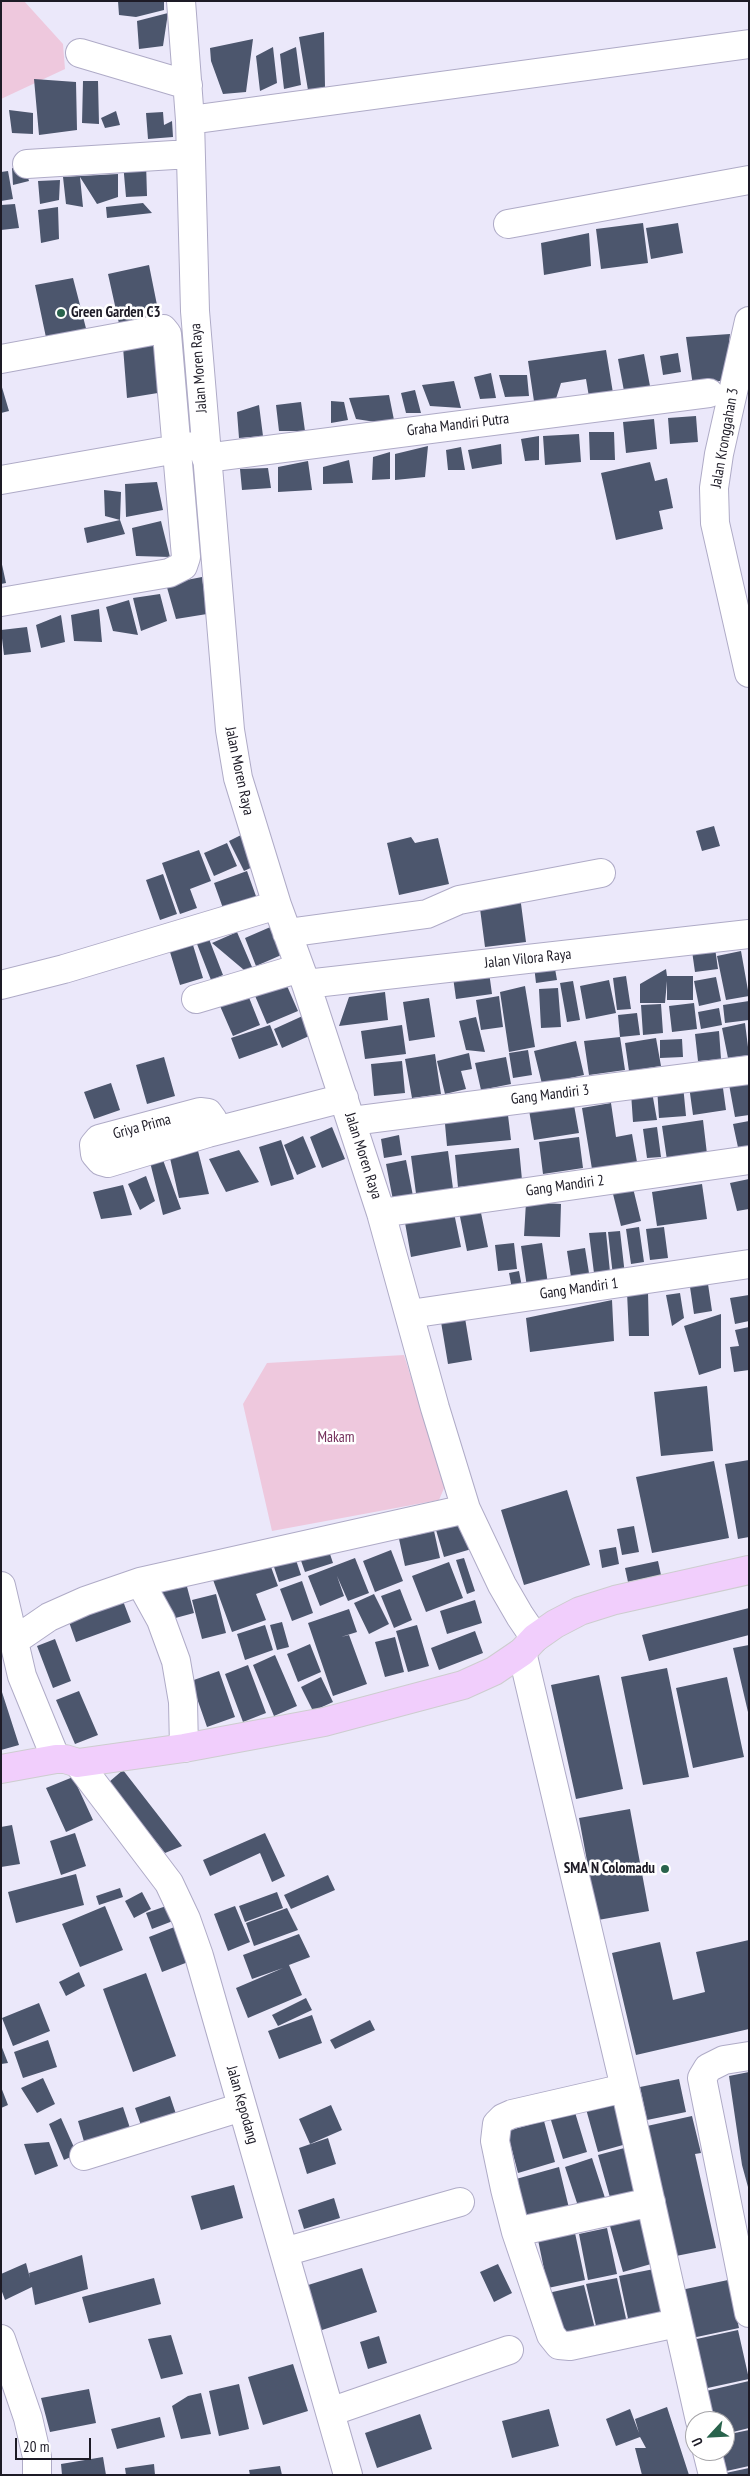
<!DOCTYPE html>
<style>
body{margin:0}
#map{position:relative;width:750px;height:2476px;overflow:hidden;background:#ebe8fa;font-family:"PT Sans Narrow",sans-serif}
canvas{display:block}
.frame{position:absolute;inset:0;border:2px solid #1d1b26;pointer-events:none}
.north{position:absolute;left:685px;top:2411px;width:50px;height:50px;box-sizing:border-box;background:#fff;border:1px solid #a5a4a8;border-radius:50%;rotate:245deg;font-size:14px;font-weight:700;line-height:20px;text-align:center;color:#1d1b26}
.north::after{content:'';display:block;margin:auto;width:18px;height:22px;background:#29634c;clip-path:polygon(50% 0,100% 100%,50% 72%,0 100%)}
.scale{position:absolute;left:15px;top:2438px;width:76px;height:22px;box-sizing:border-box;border:2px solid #1d1b26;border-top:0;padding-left:6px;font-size:15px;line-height:18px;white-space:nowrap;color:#1d1b26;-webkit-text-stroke:4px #fff;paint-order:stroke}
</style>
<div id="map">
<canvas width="750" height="2476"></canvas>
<div class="frame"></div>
<div class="north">U</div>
<div class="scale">20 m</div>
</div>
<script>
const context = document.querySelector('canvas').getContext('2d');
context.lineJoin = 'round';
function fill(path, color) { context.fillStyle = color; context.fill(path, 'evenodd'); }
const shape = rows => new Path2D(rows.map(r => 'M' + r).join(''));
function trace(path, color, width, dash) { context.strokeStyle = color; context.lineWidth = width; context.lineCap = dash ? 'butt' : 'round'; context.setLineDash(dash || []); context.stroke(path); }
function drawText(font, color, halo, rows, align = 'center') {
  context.font = font + ' "PT Sans Narrow",sans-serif'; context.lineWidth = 5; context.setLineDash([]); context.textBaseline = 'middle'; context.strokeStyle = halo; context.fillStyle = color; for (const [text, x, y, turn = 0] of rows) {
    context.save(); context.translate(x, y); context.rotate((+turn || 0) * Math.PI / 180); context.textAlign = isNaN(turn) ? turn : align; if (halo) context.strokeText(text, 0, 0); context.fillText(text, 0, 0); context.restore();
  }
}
fill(shape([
 [1,1,24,1,63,44,65,69,1,99],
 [404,1355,445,1486,439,1500,272,1531,243,1404,267,1363]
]), '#eec8dd');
fill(shape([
 [118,1,164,1,164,10,136,17,119,15],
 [168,13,163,46,139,49,137,21],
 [324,32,325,87,308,90,299,37],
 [253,39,246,92,223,94,211,61,210,48],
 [273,47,277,83,260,91,256,56],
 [296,47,301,85,284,89,280,54],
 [34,79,76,82,77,130,39,135],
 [83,81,98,81,99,124,82,123],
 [9,110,33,113,33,134,12,133],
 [116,111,120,125,105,128,101,118],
 [163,112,164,125,172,121,173,137,148,139,146,113],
 [146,162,147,196,126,197,123,163],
 [12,168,25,168,29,181,13,185],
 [8,171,13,199,1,201,1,172],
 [118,174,118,197,97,204,80,177,83,207,66,204,63,177],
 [60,180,59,200,40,204,38,181],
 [143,203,152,213,107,218,106,207],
 [15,204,19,228,1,230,1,205],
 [58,207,59,239,41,243,38,210],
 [643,223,648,263,601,269,596,229],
 [678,223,683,253,651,259,646,228],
 [589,233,591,266,544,275,541,243],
 [149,265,160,320,120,328,108,274],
 [73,278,89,340,48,347,35,285],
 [730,334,725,380,693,386,686,337],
 [162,340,164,392,127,398,123,347],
 [606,350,613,393,589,397,586,379,561,383,554,405,535,408,528,361],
 [678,353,681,372,663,375,660,356],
 [644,354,650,386,624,391,618,359],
 [491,373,496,398,480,399,474,377],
 [499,375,527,375,529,396,505,397],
 [454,381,461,408,430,406,422,385],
 [1,384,9,411,1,413],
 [415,390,421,413,406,413,401,393],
 [389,395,395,425,356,419,349,398],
 [331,401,344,402,348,420,331,423],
 [301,402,305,431,279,431,276,405],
 [259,405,263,436,239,438,237,412],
 [696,416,698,442,670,444,668,418],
 [654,419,657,449,626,453,623,422],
 [589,432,614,432,615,460,590,460],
 [579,434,581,462,545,465,543,436],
 [539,436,539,460,525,461,521,439],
 [501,444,502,464,472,469,468,450],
 [428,446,425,477,395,480,395,454],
 [461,447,465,470,448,470,446,450],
 [390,452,390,479,372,480,373,457],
 [349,460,353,483,323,484,323,467],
 [308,461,312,490,278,492,278,467],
 [650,462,655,481,667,478,673,508,659,511,663,529,616,540,601,473],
 [268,468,271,488,242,490,240,469],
 [157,482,163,510,126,517,125,484],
 [104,490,121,492,120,520,105,516],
 [120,520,125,534,87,543,84,528],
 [161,521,170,557,136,556,132,528],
 [1,560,6,583,1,584],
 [202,577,207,614,176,619,166,584],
 [160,594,167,621,141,631,133,598],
 [129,600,138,635,113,631,106,607],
 [99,609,102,642,74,641,71,615],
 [61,615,65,642,41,648,36,625],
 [27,627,31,652,4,655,1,630],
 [714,826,720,846,702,851,696,831],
 [243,834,259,864,244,871,229,841],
 [411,837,415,843,438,838,449,884,399,895,387,843],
 [227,843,237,866,214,876,204,853],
 [199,850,211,881,190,889,197,908,180,914,162,863],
 [247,871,257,899,224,911,214,883],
 [163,874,177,914,160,920,146,880],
 [520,896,526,942,485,947,479,901],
 [275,925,286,953,256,966,245,938],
 [237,932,252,967,244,970,212,943],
 [209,939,223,975,211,980,197,944],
 [193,945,203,978,180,985,170,952],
 [715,948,718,969,695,972,692,951],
 [741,951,749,996,726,1000,717,956],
 [554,963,557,980,536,983,534,966],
 [666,969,667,976,693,976,693,1000,667,1000,667,981,665,1003,640,1003,640,984],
 [489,972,492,994,456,999,453,977],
 [626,976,631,1009,617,1010,613,978],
 [716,977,721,1001,699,1006,694,981],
 [284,979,298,1011,267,1024,253,991],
 [609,980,616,1013,586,1019,580,986],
 [573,981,580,1020,567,1022,560,983],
 [525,986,535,1047,509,1052,500,992],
 [558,988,561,1027,541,1028,539,989],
 [385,992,388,1020,339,1026,349,997],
 [248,995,260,1025,233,1036,220,1006],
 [499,996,503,1027,481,1030,476,1000],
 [429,998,435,1037,409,1041,403,1002],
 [749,1001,749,1020,725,1023,723,1005],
 [694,1003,697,1029,672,1032,669,1006],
 [661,1004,663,1033,643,1035,641,1005],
 [719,1008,722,1025,701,1029,698,1012],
 [637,1013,640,1035,620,1037,618,1015],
 [307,1014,316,1033,282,1048,274,1029],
 [476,1017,485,1052,466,1050,459,1021],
 [745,1023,749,1055,728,1058,722,1028],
 [270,1025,278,1045,239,1059,231,1038],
 [402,1025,406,1054,365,1059,361,1031],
 [719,1031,721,1059,698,1061,695,1034],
 [620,1037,625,1070,589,1075,584,1041],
 [656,1038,661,1066,629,1071,625,1043],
 [682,1039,683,1057,660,1058,660,1040],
 [576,1041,584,1075,542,1084,534,1051],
 [528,1050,532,1075,513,1078,509,1053],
 [469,1053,472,1069,461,1071,466,1089,445,1094,437,1061],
 [435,1054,441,1094,412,1098,405,1059],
 [164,1057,175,1096,147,1104,136,1065],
 [506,1057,511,1084,481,1090,475,1063],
 [402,1061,405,1093,374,1096,371,1064],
 [749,1076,749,1115,735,1117,728,1079],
 [722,1081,726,1110,693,1115,689,1086],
 [111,1083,120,1110,94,1119,84,1092],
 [683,1085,686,1116,659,1118,657,1087],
 [652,1092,657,1120,633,1122,631,1093],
 [572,1094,579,1133,534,1140,529,1110],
 [611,1103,616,1137,632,1134,637,1162,592,1169,582,1108],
 [507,1107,511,1140,447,1146,444,1113],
 [703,1120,707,1154,667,1160,662,1126],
 [749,1121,749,1150,739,1152,733,1124],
 [332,1127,345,1159,322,1168,310,1137],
 [657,1127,661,1157,647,1158,643,1129],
 [399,1135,402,1155,384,1158,381,1139],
 [303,1136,316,1167,297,1175,284,1145],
 [579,1137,583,1168,543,1174,539,1142],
 [281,1140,294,1179,271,1186,259,1147],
 [197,1147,209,1194,179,1198,170,1158],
 [519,1148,522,1180,458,1187,455,1155],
 [239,1150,259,1182,226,1192,209,1159],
 [448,1151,454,1196,417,1201,411,1156],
 [163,1160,181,1209,163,1215,150,1162],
 [406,1160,413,1196,393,1200,386,1164],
 [146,1176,155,1201,140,1210,128,1184],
 [749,1179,749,1209,737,1211,730,1183],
 [702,1184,707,1219,657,1226,652,1192],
 [123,1185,132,1215,101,1219,93,1192],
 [633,1188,641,1221,621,1226,613,1194],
 [526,1202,561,1204,560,1237,524,1236],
 [479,1203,488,1247,467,1251,458,1207],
 [453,1208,461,1247,411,1257,404,1217],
 [639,1227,644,1262,631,1264,626,1229],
 [664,1227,668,1258,650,1260,646,1229],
 [620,1231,625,1275,613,1276,608,1232],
 [606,1232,610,1272,594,1273,589,1233],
 [514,1243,517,1269,498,1271,495,1245],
 [542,1243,548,1284,527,1287,521,1246],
 [585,1248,589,1273,571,1277,567,1251],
 [519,1271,522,1287,512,1289,509,1273],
 [708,1284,712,1311,694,1314,690,1287],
 [627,1292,648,1292,649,1336,629,1336],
 [680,1293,684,1318,672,1326,666,1295],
 [749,1295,749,1321,735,1324,730,1298],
 [612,1300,614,1341,530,1352,526,1318],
 [721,1314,721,1368,699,1375,684,1326],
 [465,1318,472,1360,448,1364,441,1322],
 [749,1327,749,1370,734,1372,730,1347,739,1346,735,1330],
 [707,1386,713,1451,661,1456,654,1392],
 [749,1460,749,1537,738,1539,725,1464],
 [714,1461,729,1538,652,1553,636,1477],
 [567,1490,590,1565,524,1585,501,1510],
 [468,1521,475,1548,444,1557,436,1530],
 [634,1526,639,1552,622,1555,617,1529],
 [434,1531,440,1558,405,1566,399,1539],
 [327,1545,333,1563,305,1572,299,1555],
 [616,1547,619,1564,602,1568,599,1550],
 [391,1550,403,1581,375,1592,363,1561],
 [294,1554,301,1575,279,1582,272,1561],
 [267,1556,278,1586,256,1594,266,1620,232,1632,212,1577],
 [355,1558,369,1593,348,1601,337,1576,344,1596,320,1606,308,1576],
 [464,1558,475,1591,467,1594,456,1560],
 [658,1561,661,1575,628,1582,625,1568],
 [449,1562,463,1598,426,1612,412,1576],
 [302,1581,313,1613,292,1621,280,1589],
 [186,1583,194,1613,168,1620,161,1589],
 [400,1589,412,1620,394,1628,381,1596],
 [216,1594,226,1633,202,1639,192,1600],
 [374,1594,389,1624,369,1634,354,1603],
 [475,1600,482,1623,447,1634,440,1611],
 [123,1601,131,1622,76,1642,69,1622],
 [749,1608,749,1635,649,1661,642,1635],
 [349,1609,357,1632,341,1637,349,1635,367,1684,333,1696,308,1623],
 [282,1622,289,1647,277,1650,270,1625],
 [265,1625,273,1650,245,1660,237,1634],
 [417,1625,429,1666,408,1672,396,1631],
 [475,1631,483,1653,439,1670,431,1648],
 [395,1637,404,1672,385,1677,375,1642],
 [55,1639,71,1681,53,1688,37,1646],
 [310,1644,321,1672,298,1682,287,1654],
 [749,1645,749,1712,748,1712,733,1648],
 [275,1655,297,1706,274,1716,253,1665],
 [248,1665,266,1713,243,1722,225,1674],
 [667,1668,689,1777,643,1785,621,1677],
 [219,1671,235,1717,207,1727,191,1681],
 [599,1675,623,1789,576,1799,551,1685],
 [321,1677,333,1702,313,1711,301,1687],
 [727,1677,744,1757,693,1768,676,1688],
 [1,1689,19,1745,1,1750],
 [79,1691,98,1735,75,1744,56,1700],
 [123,1770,182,1846,165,1853,109,1782],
 [73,1777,93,1820,66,1832,46,1788],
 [630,1809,649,1911,598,1920,579,1818],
 [12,1825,20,1864,1,1867,1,1827],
 [75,1833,86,1866,61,1875,50,1841],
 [265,1833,285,1876,272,1882,260,1853,210,1876,203,1860],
 [76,1874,84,1905,16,1923,8,1892],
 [328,1875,335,1890,291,1909,284,1895],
 [120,1888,123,1897,99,1905,96,1896],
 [142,1892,151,1909,134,1918,125,1901],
 [277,1892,283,1908,245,1922,239,1906],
 [172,1904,178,1919,152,1929,146,1913],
 [105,1906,123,1950,80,1967,62,1924],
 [235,1906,250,1942,228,1951,214,1914],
 [287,1908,298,1930,254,1946,246,1923],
 [182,1924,196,1959,162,1972,149,1937],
 [299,1934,310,1957,289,1965,302,1995,248,2018,236,1988,283,1968,252,1979,243,1955],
 [749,1940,749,2029,636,2055,612,1953,660,1942,673,2000,705,1992,696,1952],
 [79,1972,85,1986,66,1996,59,1982],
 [146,1973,176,2056,133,2072,103,1989],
 [306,1998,312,2010,278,2026,272,2015],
 [39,2003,50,2031,13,2046,2,2018],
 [312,2015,322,2043,279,2059,268,2031],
 [370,2020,375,2030,335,2049,330,2040],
 [48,2040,57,2067,23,2078,14,2052],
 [1,2045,8,2063,1,2064],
 [749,2072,749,2187,748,2187,742,2165,729,2076],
 [43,2078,55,2104,37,2113,21,2088],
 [679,2079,686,2112,647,2120,640,2087],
 [1,2087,8,2105,1,2108],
 [170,2096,178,2120,143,2131,135,2108],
 [617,2100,630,2143,598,2152,586,2109],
 [331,2105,342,2130,310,2144,299,2119],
 [123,2107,131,2131,85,2145,78,2121],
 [574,2109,587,2152,563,2159,550,2117],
 [692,2116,701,2153,695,2154,716,2248,671,2257,638,2128],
 [61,2118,77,2154,64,2160,49,2124],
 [544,2121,555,2162,518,2173,507,2131],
 [328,2138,336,2164,307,2174,299,2148],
 [49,2142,58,2166,35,2175,24,2144],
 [632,2146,645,2192,611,2201,598,2155],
 [592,2158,606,2201,579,2209,565,2167],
 [559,2167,569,2208,526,2220,516,2179],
 [234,2185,243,2218,201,2230,191,2196],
 [334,2198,340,2218,304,2229,298,2210],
 [646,2217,658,2262,623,2272,610,2226],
 [607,2228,617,2274,588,2280,579,2234],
 [575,2233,585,2280,548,2288,538,2240],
 [82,2255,88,2289,35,2305,32,2287,5,2300,1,2289,1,2274,26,2263,30,2278,29,2273],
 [498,2264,512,2293,494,2302,480,2272],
 [362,2268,377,2312,319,2331,305,2286],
 [659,2268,669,2314,629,2323,619,2276],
 [154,2278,161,2304,89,2323,82,2297],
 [617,2278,627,2323,597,2330,586,2284],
 [728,2280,739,2328,692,2338,681,2290],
 [584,2285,595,2329,558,2338,548,2293],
 [738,2330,749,2379,703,2389,692,2340],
 [171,2335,183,2374,161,2379,148,2339],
 [379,2336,387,2363,368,2369,360,2342],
 [293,2364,308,2411,263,2425,248,2377],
 [749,2381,749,2428,725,2434,725,2421,709,2421,702,2392],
 [239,2384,249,2429,219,2436,209,2391],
 [89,2389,96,2423,50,2432,41,2398],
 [201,2393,211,2434,181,2439,172,2406,188,2396],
 [667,2407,689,2475,642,2475,635,2448,646,2448,640,2437,616,2446,606,2419,630,2409,639,2433,635,2419],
 [549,2409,559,2446,512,2458,502,2421],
 [420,2414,432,2449,377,2468,365,2433],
 [160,2417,165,2437,117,2449,111,2429],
 [749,2430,749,2466,722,2472,716,2451,725,2451,725,2435],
 [103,2457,106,2475,62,2475,61,2464],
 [154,2464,155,2475,126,2475,125,2468],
 [280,2466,282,2475,250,2475,249,2470],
 [749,2468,749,2475,721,2475,721,2474]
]), '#4c566d');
const minor = shape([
 [181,1,190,120,195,311,230,730,238,778,277,905,306,984,381,1213,435,1408,466,1509,502,1585,520,1616,535,1638],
 [80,53,188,85],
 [190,120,749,44],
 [27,164,190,154],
 [508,224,749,180],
 [749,321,719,454,714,488,715,523,749,673],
 [1,359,163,329,167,334,186,557,183,566,169,573,1,602],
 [206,458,709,393],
 [1,480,194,446],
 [287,933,427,914,459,900,601,873],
 [306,984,749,934],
 [1,985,64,969,277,905],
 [196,999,300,968],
 [352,1121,749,1070],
 [208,1133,212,1128,213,1120,208,1113,200,1112,99,1139,94,1145,95,1154,101,1161,108,1163,208,1133,344,1098],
 [381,1213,749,1160],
 [410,1314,749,1264],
 [140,1582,161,1620,176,1661,183,1702,184,1748],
 [1,1586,22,1676,56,1759],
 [14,1641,49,1617,85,1601,140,1582,466,1509],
 [522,1652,625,2088],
 [78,1763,169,1883,186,1919,199,1956,348,2475],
 [749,2056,724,2060,708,2068,702,2078,749,2313],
 [84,2156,242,2107],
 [516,2232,651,2202],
 [284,2252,460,2202],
 [677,2323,570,2346,559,2345,551,2335,516,2232,505,2189,495,2141,497,2124,503,2118,512,2114,625,2088,700,2421],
 [1,2339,28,2418,37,2457,37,2475],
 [330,2412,509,2350],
 [707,2451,713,2475]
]);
const major = shape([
 [1,1769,56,1759,65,1759,78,1763,184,1748,324,1722,463,1685,494,1671,522,1652,535,1638,555,1624,580,1611,615,1600,749,1570]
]);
trace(minor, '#afabc7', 30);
trace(major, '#cdcdcf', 30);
trace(minor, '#fff', 28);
trace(major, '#f1cefc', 28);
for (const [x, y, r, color] of [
 [61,313,5,"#29634c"],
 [665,1869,5,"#29634c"]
]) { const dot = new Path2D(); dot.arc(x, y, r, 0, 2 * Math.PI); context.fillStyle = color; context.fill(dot); trace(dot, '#fff', 2); }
drawText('bold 15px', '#1d1b26', '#fff', [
 ["Green Garden C3",71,313],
 ["SMA N Colomadu",655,1869,"right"]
], 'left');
drawText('15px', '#1d1b26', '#fff', [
 ["Jalan Moren Raya",199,368,-94],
 ["Graha Mandiri Putra",458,425,-7],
 ["Jalan Kronggahan 3",725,438,-80],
 ["Jalan Moren Raya",239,771,78],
 ["Jalan Vilora Raya",528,959,-6],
 ["Gang Mandiri 3",550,1095,-7],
 ["Griya Prima",142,1127,-15],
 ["Jalan Moren Raya",363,1156,72],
 ["Gang Mandiri 2",565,1186,-8],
 ["Gang Mandiri 1",579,1289,-8],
 ["Jalan Kepodang",242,2105,74]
]);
drawText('15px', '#75305c', '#fff', [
 ["Makam",336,1438]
]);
</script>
